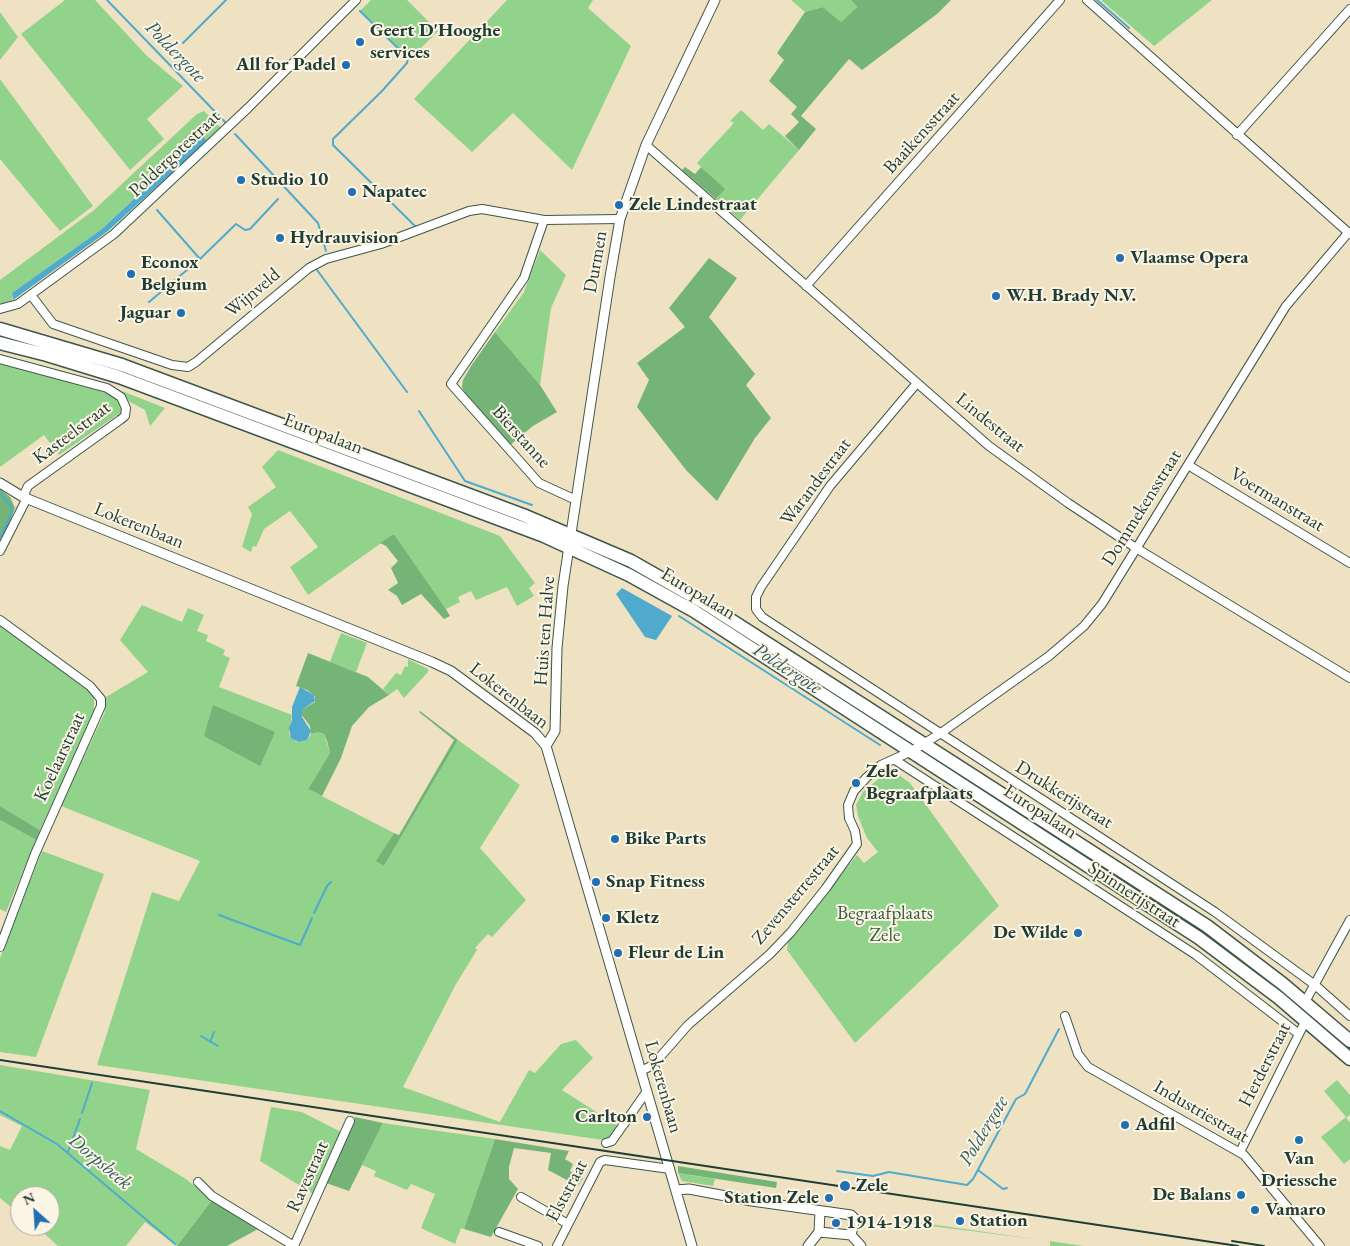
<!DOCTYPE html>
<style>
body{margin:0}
#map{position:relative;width:1350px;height:1246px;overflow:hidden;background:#eee2c2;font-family:"EB Garamond",serif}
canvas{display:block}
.north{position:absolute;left:10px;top:1186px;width:50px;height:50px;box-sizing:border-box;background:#fcf5e5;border:1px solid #a4ab9e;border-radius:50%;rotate:334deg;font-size:14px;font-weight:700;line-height:20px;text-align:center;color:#1f3d34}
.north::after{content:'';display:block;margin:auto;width:18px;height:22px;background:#1f6fb2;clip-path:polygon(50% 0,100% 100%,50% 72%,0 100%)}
</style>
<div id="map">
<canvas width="1350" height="1246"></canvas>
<div class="north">N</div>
</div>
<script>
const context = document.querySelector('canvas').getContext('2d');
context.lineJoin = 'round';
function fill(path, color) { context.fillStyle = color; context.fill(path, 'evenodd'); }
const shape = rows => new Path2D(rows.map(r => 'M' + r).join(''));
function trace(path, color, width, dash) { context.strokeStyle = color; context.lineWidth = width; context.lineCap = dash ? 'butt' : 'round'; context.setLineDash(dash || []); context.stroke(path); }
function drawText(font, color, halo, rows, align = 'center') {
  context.font = font + ' "EB Garamond",serif'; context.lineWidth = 4; context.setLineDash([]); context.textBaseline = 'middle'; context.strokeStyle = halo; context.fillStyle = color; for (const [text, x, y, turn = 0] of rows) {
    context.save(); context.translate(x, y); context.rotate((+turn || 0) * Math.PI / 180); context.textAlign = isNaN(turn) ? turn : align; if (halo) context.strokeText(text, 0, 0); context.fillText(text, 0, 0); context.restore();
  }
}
fill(shape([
 [65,0,95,0,147,56,183,86,147,119,164,139,130,170,21,34],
 [371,0,407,0,438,31,410,59,360,11],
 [507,0,593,0,588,8,631,46,572,170,513,113,472,152,414,99],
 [791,0,851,0,857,7,841,22,823,7,805,12],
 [1101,0,1212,0,1154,46],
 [0,12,18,37,0,60],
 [0,79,93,206,60,231,0,159],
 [741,110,763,130,769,124,799,150,740,220,716,199,724,189,697,163,734,123,730,121],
 [204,111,221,128,207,141,201,135,102,229,12,293,12,302,0,305,0,280,94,210,197,114],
 [540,250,566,275,551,308,540,385,495,332,524,292],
 [0,363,113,395,122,403,123,411,59,455,44,435,0,467],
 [122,391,165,408,150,426,145,410,127,400],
 [278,450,500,536,535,583,529,588,534,596,517,606,507,587,476,600,471,591,458,597,460,602,446,609,394,534,308,595,290,567,318,547,290,511,264,529,256,547,253,546,251,552,242,547,252,514,248,507,276,487,262,467],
 [142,605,182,622,188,608,204,615,197,631,208,635,206,641,225,650,223,655,230,658,219,687,292,715,289,734,296,742,307,740,311,734,318,732,324,734,330,753,308,789,394,833,377,861,384,866,458,740,520,785,480,848,526,900,492,937,488,934,475,948,477,950,456,984,403,1087,500,1122,529,1070,535,1073,561,1044,576,1040,593,1058,562,1090,618,1126,611,1138,603,1140,97,1065,152,892,179,901,200,861,61,806,105,712,106,697,148,672,120,640],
 [0,626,91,691,94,697,94,714,40,830,0,806],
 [341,633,367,643,356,672,330,662],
 [408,659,428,669,428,672,404,698,397,689,389,695,383,689,396,673,401,675,405,666,408,667],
 [890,769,910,783,999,906,855,1043,787,950,788,942,857,855,864,863,878,852,867,838,858,816,856,805,863,792],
 [0,820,36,840,6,912,0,909],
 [42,851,104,874,36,1057,0,1052,0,958],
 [0,1065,150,1090,136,1149,186,1179,212,1200,177,1246,145,1222,126,1246,58,1246,36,1226,50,1226,50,1196,20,1196,20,1214,0,1198,0,1146,10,1150,22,1126,0,1115],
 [1337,1080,1350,1095,1350,1115,1346,1118,1350,1122,1350,1159,1344,1164,1321,1137,1346,1117,1324,1091],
 [271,1107,302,1112,347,1135,315,1195,260,1161],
 [383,1123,495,1139,464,1229,461,1228,455,1244,421,1228,435,1194,411,1184,407,1190,374,1176,376,1171,362,1165],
 [678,1173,715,1179,713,1186,682,1181],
 [916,1216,915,1222,1084,1246,1050,1246,1050,1241,907,1223,908,1218]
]), '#91d38b');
fill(shape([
 [851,0,951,0,937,14,862,70,849,59,801,116,816,129,799,150,785,136,799,122,791,114,797,107,769,81,784,60,777,53,805,12,823,7,841,22,857,7],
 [685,167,695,174,701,167,725,189,716,199,682,170],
 [709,258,737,278,709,317,755,374,746,385,771,418,755,438,717,501,686,470,637,407,649,380,637,363,685,327,669,308],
 [495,332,540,385,557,412,533,426,509,446,467,399,462,387,463,380,471,366],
 [0,489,10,497,15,508,8,527,0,540],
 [394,534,446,609,450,616,444,619,421,594,402,605,397,596,388,590,398,583,391,568,398,561,386,546,380,543],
 [308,653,368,677,389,695,369,707,352,726,341,758,322,796,308,789,330,753,327,741,324,734,318,732,311,734,310,726,301,714,302,710,315,702,315,696,307,690,296,686],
 [213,705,275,732,260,766,204,736],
 [420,711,458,740,384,866,376,861,394,833,399,835,454,740,419,712],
 [0,806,40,830,36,840,0,820],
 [355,1117,383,1123,349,1191,326,1183],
 [495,1139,569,1151,565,1159,573,1164,570,1171,583,1178,578,1186,548,1170,551,1153,514,1148,509,1167,509,1179,518,1189,491,1237,464,1229],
 [678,1166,777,1182,776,1188,678,1173],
 [212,1200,258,1229,227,1246,177,1246]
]), '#74b577');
fill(shape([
 [202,135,207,141,108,231,13,300,12,293,102,229],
 [622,588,672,616,656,640,645,637,616,594],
 [300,687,314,695,315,701,302,710,302,717,311,731,307,740,298,742,291,738,289,728,292,720,292,707]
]), '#4faacd');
trace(shape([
 [107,0,225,122],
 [1097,0,1129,28],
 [360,11,408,58,407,63,382,91,333,139,333,145,415,226],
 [183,43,226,0],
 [235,134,318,223,326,251],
 [157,210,200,259],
 [317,270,407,392],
 [149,302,200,259,236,224,245,230,250,229,278,199],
 [419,411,465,481,532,505],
 [0,494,10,505,12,512,0,537],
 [679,616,880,745],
 [314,913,327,886,331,882],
 [219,915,300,945,312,918],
 [201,1036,218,1046],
 [210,1042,214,1032],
 [0,1111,57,1144,175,1244],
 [82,1113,92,1083],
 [68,1152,80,1119],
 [978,1170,1003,1189,1007,1188],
 [837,1171,873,1176,889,1172,967,1185,973,1179,1016,1099,1025,1094,1059,1029]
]), '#4faacd', 2);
const minor = shape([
 [1087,0,1350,234],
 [1237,135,1350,9],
 [646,145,989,446,1068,503,1136,548,1350,678],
 [544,220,524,278,451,384,539,483,576,500],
 [806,286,1060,0],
 [31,295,53,324,172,365,188,367,196,362,309,268,326,259,381,244,469,211,482,209,544,220,620,219],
 [0,309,18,304,114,234,248,108,356,0],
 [0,359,107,388,121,397,126,408,125,416,120,420,28,486,23,497],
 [917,383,830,486,761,587,756,597,756,609,762,617,1215,912,1315,985,1350,1016],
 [1188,465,1350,563],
 [0,551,27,498],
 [0,620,90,686,101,699,101,706,35,854,0,947],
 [895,760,1196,955,1299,1034],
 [1305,1002,1350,920],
 [1065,1016,1078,1054,1088,1067,1244,1155,1320,1246],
 [641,1071,653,1065,688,1025,770,954,791,932,826,888,857,844,855,831,849,818,848,805,854,791,867,777,881,765,912,751,941,733,1049,656,1084,626,1102,604,1286,306,1348,233],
 [606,1143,612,1141,647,1091],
 [1240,1152,1306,1020],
 [198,1182,212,1196,294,1246],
 [521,1197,568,1224],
 [499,1232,538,1246],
 [294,1246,350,1121],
 [557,1246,600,1162,605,1160,670,1169]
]);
const tertiary = shape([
 [0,483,23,497,432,662,451,671,535,733,546,746,692,1246],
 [546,746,555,731,557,648,563,586,610,277,620,219,646,145,715,0],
 [676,1190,689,1189,752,1201,851,1215,855,1219,851,1235],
 [819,1232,851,1235],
 [819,1232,820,1211],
 [851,1235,861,1246],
 [808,1246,819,1232]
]);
const trunk = shape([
 [0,329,122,365,523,515,631,561,703,602,1207,926,1283,984,1350,1041],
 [0,343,47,355,119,377,544,536,629,575,694,611,1199,938,1279,998,1350,1059]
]);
trace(minor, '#3e5649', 10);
trace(tertiary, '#3e5649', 11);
trace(trunk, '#3e5649', 15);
trace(minor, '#fff', 8);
trace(tertiary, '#fff', 9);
trace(trunk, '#fff', 12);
trace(shape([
 [0,1060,1238,1246],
 [1232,1241,1264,1246]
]), '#1f3d34', 2);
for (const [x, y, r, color] of [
 [360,42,5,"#1f6fb2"],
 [346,65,5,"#1f6fb2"],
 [241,180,5,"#1f6fb2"],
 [352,192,5,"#1f6fb2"],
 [619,205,5,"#1f6fb2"],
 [280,238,5,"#1f6fb2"],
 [1120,258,5,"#1f6fb2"],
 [131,274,5,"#1f6fb2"],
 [996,296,5,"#1f6fb2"],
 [181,313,5,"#1f6fb2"],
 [856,783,5,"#1f6fb2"],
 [615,839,5,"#1f6fb2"],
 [596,882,5,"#1f6fb2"],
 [606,918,5,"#1f6fb2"],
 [1078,933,5,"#1f6fb2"],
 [618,953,5,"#1f6fb2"],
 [647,1117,5,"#1f6fb2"],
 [1125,1125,5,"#1f6fb2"],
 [1299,1140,5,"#1f6fb2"],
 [845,1186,6,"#1f6fb2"],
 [1241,1195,5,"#1f6fb2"],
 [829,1198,5,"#1f6fb2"],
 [1255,1210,5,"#1f6fb2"],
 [960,1221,5,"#1f6fb2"],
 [836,1223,5,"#1f6fb2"]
]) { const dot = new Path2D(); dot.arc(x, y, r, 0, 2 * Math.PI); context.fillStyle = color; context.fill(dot); trace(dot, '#fcf5e5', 2); }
drawText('bold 19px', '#1f3d34', '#fcf5e5', [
 ["Geert D'Hooghe",370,31],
 ["services",370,53],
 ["All for Padel",336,65,"right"],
 ["Studio 10",251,180],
 ["Napatec",362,192],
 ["Zele Lindestraat",629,205],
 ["Hydrauvision",290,238],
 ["Vlaamse Opera",1130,258],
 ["Econox",141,263],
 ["Belgium",141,285],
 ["W.H. Brady N.V.",1006,296],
 ["Jaguar",171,313,"right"],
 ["Zele",866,772],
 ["Begraafplaats",866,794],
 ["Bike Parts",625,839],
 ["Snap Fitness",606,882],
 ["Kletz",616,918],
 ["De Wilde",1068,933,"right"],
 ["Fleur de Lin",628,953],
 ["Carlton",637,1117,"right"],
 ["Adfil",1135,1125],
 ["Van",1299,1159,"center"],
 ["Driessche",1299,1181,"center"],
 ["Zele",856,1186],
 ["De Balans",1231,1195,"right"],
 ["Station Zele",819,1198,"right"],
 ["Vamaro",1265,1210],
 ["Station",970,1221],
 ["1914-1918",846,1223]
], 'left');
drawText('19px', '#1f3d34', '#fcf5e5', [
 ["Baaikensstraat",922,133,-48],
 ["Poldergotestraat",175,154,-43],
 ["Durmen",596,262,-80],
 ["Wijnveld",253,293,-40],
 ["Lindestraat",990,423,39],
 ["Kasteelstraat",72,433,-37],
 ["Europalaan",323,434,21],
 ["Bierstanne",521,437,48],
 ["Warandestraat",816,482,-53],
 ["Voermanstraat",1277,500,31],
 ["Dommekensstraat",1142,508,-58],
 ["Lokerenbaan",139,526,22],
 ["Europalaan",698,594,31],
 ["Huis ten Halve",545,631,-86],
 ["Lokerenbaan",509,696,38],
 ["Koelaarstraat",60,757,-65],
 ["Drukkerijstraat",1064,795,32],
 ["Europalaan",1040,812,33],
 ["Zevensterrestraat",796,895,-50],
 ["Spinnerijstraat",1134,895,33],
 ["Herderstraat",1265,1065,-63],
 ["Lokerenbaan",663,1087,74],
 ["Industriestraat",1201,1112,30],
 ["Ravestraat",308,1177,-66],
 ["Elststraat",567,1191,-62]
]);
drawText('19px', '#365b45', '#fcf5e5', [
 ["Begraafplaats",885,914],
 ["Zele",885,936]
]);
drawText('italic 20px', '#2d5e62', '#fcf5e5', [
 ["Poldergote",175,52,46],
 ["Poldergote",787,669,33],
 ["Poldergote",984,1131,-59],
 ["Dorpsbeek",100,1162,40]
]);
</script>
